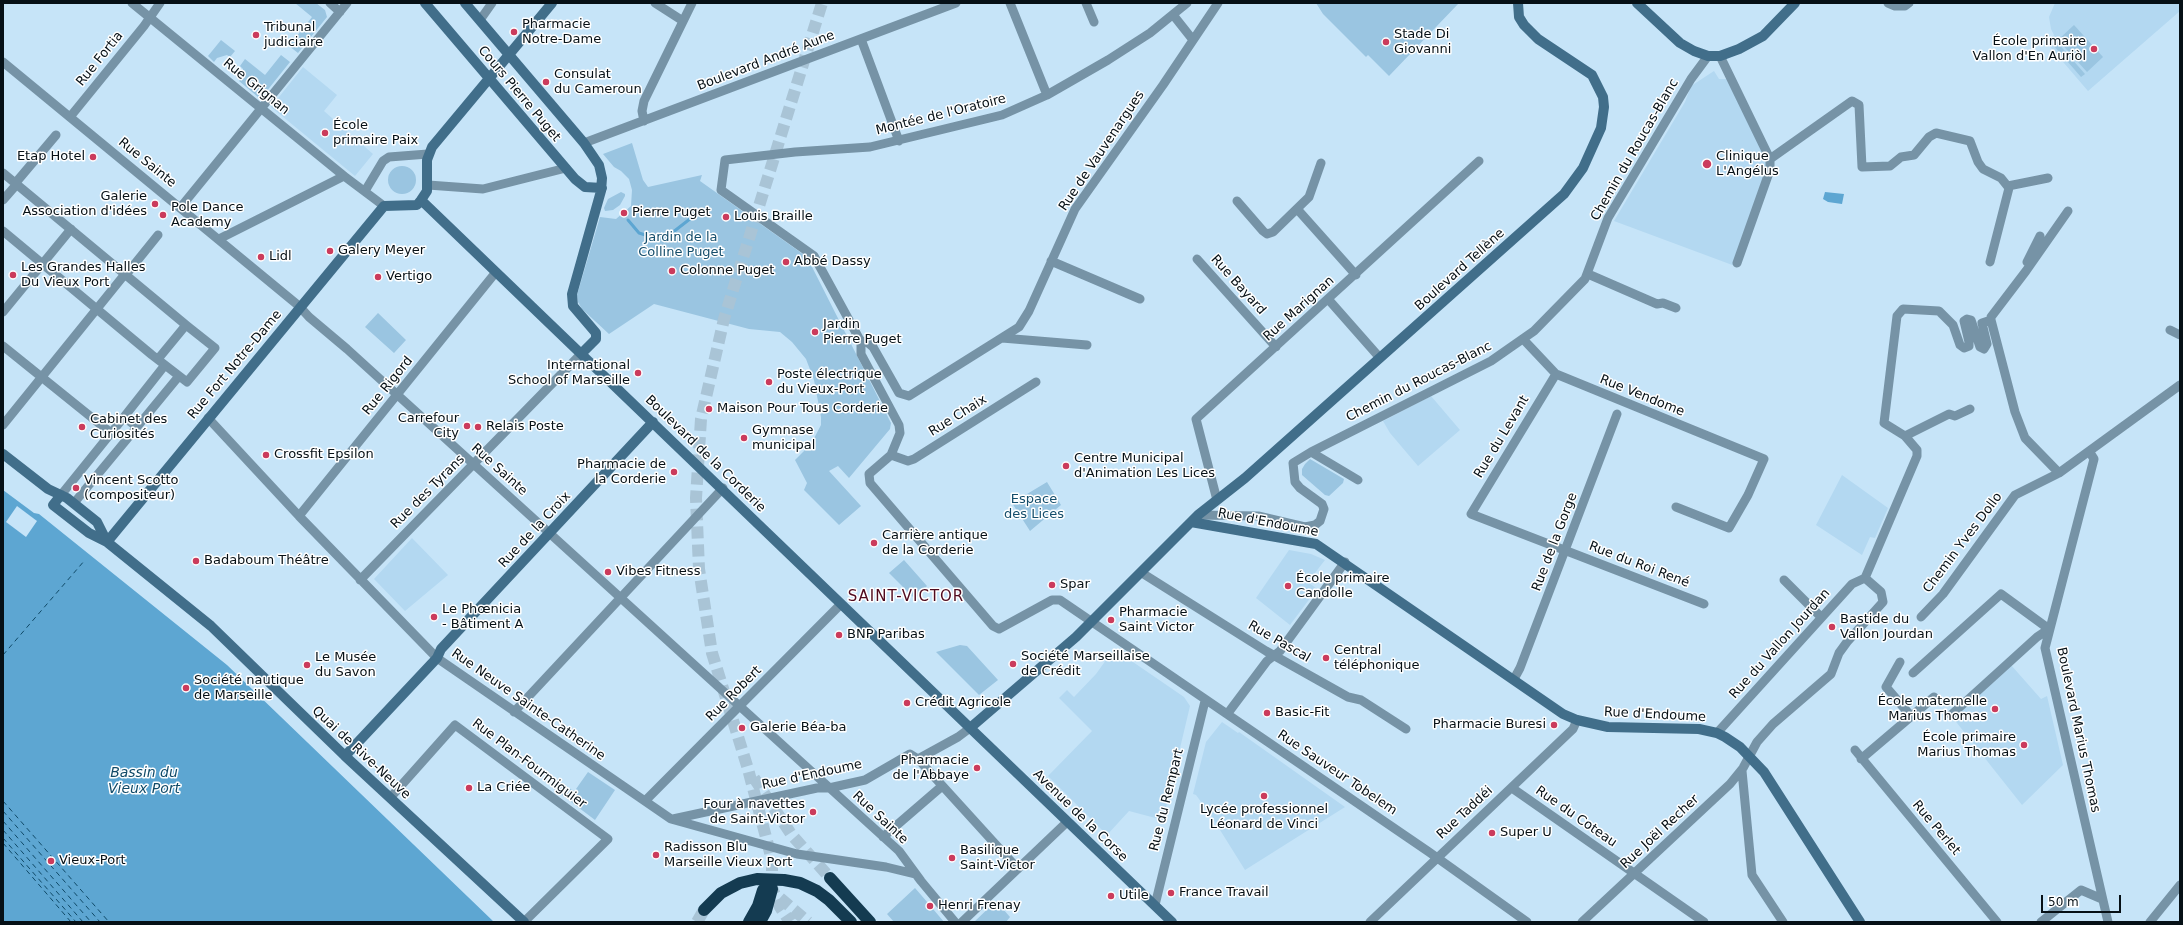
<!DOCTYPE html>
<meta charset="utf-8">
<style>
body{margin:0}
#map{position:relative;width:2183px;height:925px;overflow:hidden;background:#c6e4f8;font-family:"DejaVu Sans",sans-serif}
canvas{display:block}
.frame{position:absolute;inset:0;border:4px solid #061016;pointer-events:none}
.scale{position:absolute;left:2041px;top:895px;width:80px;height:18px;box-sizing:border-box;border:2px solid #061016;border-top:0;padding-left:5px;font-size:12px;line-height:14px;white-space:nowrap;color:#061016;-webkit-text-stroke:3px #fff;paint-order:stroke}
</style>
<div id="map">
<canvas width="2183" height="925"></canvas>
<div class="frame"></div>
<div class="scale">50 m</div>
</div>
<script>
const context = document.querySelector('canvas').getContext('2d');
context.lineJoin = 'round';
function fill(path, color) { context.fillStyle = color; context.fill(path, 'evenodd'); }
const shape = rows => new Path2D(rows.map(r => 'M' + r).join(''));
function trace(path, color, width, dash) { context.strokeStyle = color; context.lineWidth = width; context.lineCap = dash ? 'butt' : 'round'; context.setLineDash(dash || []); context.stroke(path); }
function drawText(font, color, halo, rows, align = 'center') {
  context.font = font + ' "DejaVu Sans",sans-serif'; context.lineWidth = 3; context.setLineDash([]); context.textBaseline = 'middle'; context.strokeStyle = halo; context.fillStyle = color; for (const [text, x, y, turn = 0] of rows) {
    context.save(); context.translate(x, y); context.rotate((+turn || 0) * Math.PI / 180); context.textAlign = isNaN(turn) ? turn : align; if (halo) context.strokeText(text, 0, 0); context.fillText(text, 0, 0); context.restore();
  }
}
fill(shape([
 [2055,3,2180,3,2180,11,2088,91,2046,42,2054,35,2051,29,2049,17],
 [303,67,337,95,324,111,373,154,355,176,271,107],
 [1714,71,1719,79,1730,79,1767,158,1768,170,1735,266,1614,221,1685,102,1691,86],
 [1431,396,1460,430,1418,466,1390,433,1383,421],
 [1842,475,1888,508,1875,538,1870,537,1862,555,1816,525],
 [412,538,448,575,405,611,374,579],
 [1289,550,1311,554,1325,560,1308,582,1317,589,1290,625,1256,598],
 [1114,649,1184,697,1190,706,1163,820,1129,811,1107,835,1048,776,1092,731,1059,698,1067,690,1074,697,1096,674],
 [2011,665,2041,699,2047,696,2063,765,2022,805,1953,718],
 [1222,722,1238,733,1239,732,1345,807,1245,870,1210,814,1196,795,1193,794,1206,742]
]), '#b3d8f1');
fill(shape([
 [295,3,316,3,325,10,327,17,298,53,289,46,312,17],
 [1316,3,1459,3,1389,76,1368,55,1366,57,1323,14],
 [2074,25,2103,57,2087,72,2058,40],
 [221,40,235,51,230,57,227,55,217,58,214,62,208,56],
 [2057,42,2085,74,2081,77,2054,46],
 [281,55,290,62,262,97,258,97,239,81,242,78,243,69,240,66,245,59,265,75],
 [632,143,643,180,648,187,702,175,700,181,807,257,891,423,890,429,849,478,838,466,829,471,861,506,839,525,804,490,807,483,795,460,811,444,821,425,821,417,814,380,806,359,792,342,780,332,749,329,654,304,609,334,582,309,578,302,577,295,600,217,616,219,631,206,632,190,629,179,621,171,614,167,603,154],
 '388 180a14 14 0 1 1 28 0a14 14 0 1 1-28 0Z',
 [621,192,625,194,625,196,620,205,613,210,605,211,604,208,608,199],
 [378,313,406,340,394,353,365,327],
 [1310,459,1344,479,1343,483,1329,496,1325,495,1302,475,1302,469,1305,464],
 [1047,482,1061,505,1030,531,1012,503],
 [904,560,927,586,915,599,889,573],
 [960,645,967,646,998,680,979,695,936,652],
 [588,772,615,790,595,820,554,789,566,786,577,793,578,790,576,789],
 [915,888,928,903,944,922,894,922,887,914],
 [996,901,1010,917,1006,922,974,922]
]), '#9ac5e1');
fill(shape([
 [1825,192,1844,194,1842,204,1828,202,1823,199],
 [3,490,34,513,39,514,227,665,494,922,3,922]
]), '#5da6d2');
fill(shape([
 [17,506,37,521,26,537,6,522]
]), '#c6e4f8');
trace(shape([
 [628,220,639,233,658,239,668,236,695,215,704,213]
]), '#5da6d2', 3);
trace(shape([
 [3,655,85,560],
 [3,801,109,922],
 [3,811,100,922],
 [3,821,91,922],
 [3,830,83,922],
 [3,838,76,922],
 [3,843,71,922]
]), '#104a68', 1, [5, 4]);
trace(shape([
 [754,778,791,834,830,878],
 [770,883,780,907,790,922],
 [772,889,772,860,748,769,712,653,699,569,696,498,701,419,724,319,822,3],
 [780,898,808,922],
 [697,922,704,910]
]), '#a9c4d6', 12, [12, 6]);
trace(shape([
 [132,3,344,176,384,206],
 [330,3,340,12],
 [655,3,683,21],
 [1010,3,1047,95],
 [1086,3,1094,22],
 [1888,3,1895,6,1905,6,1909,3],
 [1174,16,1193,40],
 [480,20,492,3],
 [861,39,899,141],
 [1720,56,1770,159,1770,170,1737,263],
 [3,62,299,306,309,317,347,349,899,851,921,881,955,922],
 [70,117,144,26,160,3],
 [644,121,642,111,644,101,692,3],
 [584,143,956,3],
 [1770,159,1852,101,1859,105,1862,167,1890,166,1901,157,1914,155,1929,137,1936,133,1970,141,1978,162,1983,169,2001,178,2009,188,1990,262],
 [3,173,186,325],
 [18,180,56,135],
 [428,185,483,189,566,168],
 [2008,186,2048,178],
 [365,191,383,161,389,157,428,154],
 [3,200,17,184],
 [1237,201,1263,231,1267,234,1273,232,1309,197,1321,163],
 [180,208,347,3],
 [1298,210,1356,275],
 [3,231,152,355,187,382,215,348,186,325,158,359],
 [219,239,344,176],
 [1197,259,1276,347],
 [1051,261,1140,299],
 [2027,262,2040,236],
 [129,271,158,235],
 [1588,274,1657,304,1663,303,1676,308],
 [1328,299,1380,358],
 [3,312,71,229],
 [1991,320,2015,412,2025,438,2059,473],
 [1991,320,1991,317,2026,271,2068,211],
 [2170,330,2180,335],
 [1002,338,1087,345],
 [1523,339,1556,374,1764,459,1748,495,1729,528,1676,507],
 [861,342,861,354,899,425,900,433,891,455,869,474,870,483,993,626,999,629,1052,600,1060,600,1429,852,1527,922],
 [861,342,814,256,721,190,725,160,795,152,870,147,1002,115,1047,95,1108,60,1150,33,1187,3],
 [861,342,866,341,873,347,899,393,909,396,1019,327,1029,311,1075,209,1163,85,1218,3],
 [3,346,111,433],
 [1556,374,1471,514,1704,604],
 [124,417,165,365],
 [208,418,299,516,437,658,671,819,797,854,886,867,915,874],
 [3,425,125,274],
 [137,427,179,376],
 [1905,436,1949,414,1955,416,1970,409],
 [2089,451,2094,459,2045,648,2108,922],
 [1311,452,1358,480],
 [891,455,908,461,914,459,1036,382],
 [61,495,124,417,137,427,74,503],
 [1217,500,1196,419,1479,161],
 [1198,515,1258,516,1305,527,1315,525,1320,521,1324,509,1322,504,1300,488,1295,482,1293,463,1311,452,1491,361,1534,331,1585,279,1608,218,1691,79,1708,56],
 [299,516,496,272],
 [1142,573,1266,651,1348,697,1361,700,1406,729],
 [360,580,582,353],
 [1784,580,1821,617],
 [1921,617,1943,594,2015,495,2059,473,2180,385],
 [1900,662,1886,687,1911,716],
 [1913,673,2001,594,2049,629,2037,637,1951,715],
 [1514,679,1520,668,1617,414],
 [514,712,723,488],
 [1228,713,1267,661,1280,651,1345,562],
 [1717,733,1852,584,1865,578],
 [1855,750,1997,922],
 [918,759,1018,869],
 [1861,759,1934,697],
 [1742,771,1752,875,1783,922],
 [1512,788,1704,922],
 [390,798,455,725,608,839,524,922],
 [645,801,841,604],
 [673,819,817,788,829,788,865,780,910,754,918,759,958,737,970,728],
 [883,837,941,787],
 [1155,905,1205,701],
 [962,922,1067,822],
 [1370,922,1573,729,1577,720],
 [1582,922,1730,784,1743,768,1757,742,1773,724,1831,674,1839,653,1847,642,1883,602,1881,592,1865,578,1917,456,1917,450,1905,436,1884,423,1897,316,1903,309,1939,311,1953,325,1960,345,1964,348,1969,346,1969,342,1964,321,1967,319,1971,320,1980,347,1984,349,1987,344,1982,323,1991,320],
 [2041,922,2081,890,2102,899],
 [2150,922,2180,885]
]), '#7693a6', 9);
trace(shape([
 [425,3,575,179,585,187,602,188],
 [465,3,584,143,599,165,602,178,601,191,572,294,573,306,596,333,596,339,582,353],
 [1637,3,1680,43,1694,51,1708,56,1720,56,1739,49,1763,36,1795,3],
 [421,200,1172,922],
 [3,454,48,489,67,498,97,522,107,542],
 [61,495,53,505,89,533,107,542,211,626,345,756,524,922],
 [1191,522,1316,544,1563,714,1577,720,1608,727,1699,729,1717,733,1725,737,1740,747,1764,772,1860,922],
 [107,542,384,206,417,205,421,200,427,191,427,160,432,147,552,3],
 [970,728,1076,637,1198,515,1245,478,1564,194,1583,168,1601,128,1604,107,1603,97,1592,75,1538,39,1524,25,1519,17,1518,3],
 [345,756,437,658,441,649,653,422]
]), '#416e8a', 10);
trace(shape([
 [830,878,870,922],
 [704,910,721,893,740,883,757,879,784,880,800,883,817,891,829,900,851,922],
 [749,922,758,906,763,890],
 [760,922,766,911,772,889]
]), '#143b51', 12);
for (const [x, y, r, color] of [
 [514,32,4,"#cb3b5c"],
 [256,35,4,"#cb3b5c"],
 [1386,42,4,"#cb3b5c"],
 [2094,49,4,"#cb3b5c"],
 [546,82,4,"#cb3b5c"],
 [325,133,4,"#cb3b5c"],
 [93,157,4,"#cb3b5c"],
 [1707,164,5,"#cb3b5c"],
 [155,204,4,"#cb3b5c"],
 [624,213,4,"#cb3b5c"],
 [163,215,4,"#cb3b5c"],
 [726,217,4,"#cb3b5c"],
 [330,251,4,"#cb3b5c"],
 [261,257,4,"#cb3b5c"],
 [786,262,4,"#cb3b5c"],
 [672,271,4,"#cb3b5c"],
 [13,275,4,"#cb3b5c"],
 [378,277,4,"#cb3b5c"],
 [815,332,4,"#cb3b5c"],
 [638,373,4,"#cb3b5c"],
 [769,382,4,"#cb3b5c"],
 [709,409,4,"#cb3b5c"],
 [467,426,4,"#cb3b5c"],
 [82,427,4,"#cb3b5c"],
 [478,427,4,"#cb3b5c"],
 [744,438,4,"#cb3b5c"],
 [266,455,4,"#cb3b5c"],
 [1066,466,4,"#cb3b5c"],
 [674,472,4,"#cb3b5c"],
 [76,488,4,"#cb3b5c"],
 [874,543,4,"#cb3b5c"],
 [196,561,4,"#cb3b5c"],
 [608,572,4,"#cb3b5c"],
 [1052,585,4,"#cb3b5c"],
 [1288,586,4,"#cb3b5c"],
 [434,617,4,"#cb3b5c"],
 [1111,620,4,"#cb3b5c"],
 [1832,627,4,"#cb3b5c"],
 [839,635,4,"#cb3b5c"],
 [1326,658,4,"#cb3b5c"],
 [1013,664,4,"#cb3b5c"],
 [307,665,4,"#cb3b5c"],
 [186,688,4,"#cb3b5c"],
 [907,703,4,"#cb3b5c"],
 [1995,709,4,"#cb3b5c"],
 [1267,713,4,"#cb3b5c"],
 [1554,725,4,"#cb3b5c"],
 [742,728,4,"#cb3b5c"],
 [2024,745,4,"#cb3b5c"],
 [977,768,4,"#cb3b5c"],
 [469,788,4,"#cb3b5c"],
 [1264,796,4,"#cb3b5c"],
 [813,812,4,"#cb3b5c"],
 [1492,833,4,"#cb3b5c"],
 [656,855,4,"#cb3b5c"],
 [952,858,4,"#cb3b5c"],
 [51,861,4,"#cb3b5c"],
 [1171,893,4,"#cb3b5c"],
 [1111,896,4,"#cb3b5c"],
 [930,906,4,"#cb3b5c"]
]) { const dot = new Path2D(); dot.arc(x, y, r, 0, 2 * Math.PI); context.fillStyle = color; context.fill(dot); trace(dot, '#fff', 1.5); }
drawText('13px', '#061016', '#fff', [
 ["Pharmacie",522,25],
 ["Notre-Dame",522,40],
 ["Tribunal",264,28],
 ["judiciaire",264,43],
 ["Stade Di",1394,35],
 ["Giovanni",1394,50],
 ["École primaire",2086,42,"right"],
 ["Vallon d'En Auriòl",2086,57,"right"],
 ["Consulat",554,75],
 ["du Cameroun",554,90],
 ["École",333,126],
 ["primaire Paix",333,141],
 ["Etap Hotel",85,157,"right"],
 ["Clinique",1716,157],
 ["L'Angélus",1716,172],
 ["Galerie",147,197,"right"],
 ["Association d'idées",147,212,"right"],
 ["Pole Dance",171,208],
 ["Academy",171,223],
 ["Pierre Puget",632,213],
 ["Louis Braille",734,217],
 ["Galery Meyer",338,251],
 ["Lidl",269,257],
 ["Abbé Dassy",794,262],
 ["Les Grandes Halles",21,268],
 ["Du Vieux Port",21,283],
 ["Colonne Puget",680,271],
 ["Vertigo",386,277],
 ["Jardin",823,325],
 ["Pierre Puget",823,340],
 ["International",630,366,"right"],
 ["School of Marseille",630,381,"right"],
 ["Poste électrique",777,375],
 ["du Vieux-Port",777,390],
 ["Maison Pour Tous Corderie",717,409],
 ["Carrefour",459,419,"right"],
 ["City",459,434,"right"],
 ["Cabinet des",90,420],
 ["Curiosités",90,435],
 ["Relais Poste",486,427],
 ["Gymnase",752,431],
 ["municipal",752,446],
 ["Crossfit Epsilon",274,455],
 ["Centre Municipal",1074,459],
 ["d'Animation Les Lices",1074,474],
 ["Pharmacie de",666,465,"right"],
 ["la Corderie",666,480,"right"],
 ["Vincent Scotto",84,481],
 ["(compositeur)",84,496],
 ["Carrière antique",882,536],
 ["de la Corderie",882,551],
 ["Badaboum Théâtre",204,561],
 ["Vibes Fitness",616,572],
 ["École primaire",1296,579],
 ["Candolle",1296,594],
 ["Spar",1060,585],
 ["Le Phœnicia",442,610],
 ["- Bâtiment A",442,625],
 ["Pharmacie",1119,613],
 ["Saint Victor",1119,628],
 ["Bastide du",1840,620],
 ["Vallon Jourdan",1840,635],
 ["BNP Paribas",847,635],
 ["Central",1334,651],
 ["téléphonique",1334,666],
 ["Société Marseillaise",1021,657],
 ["de Crédit",1021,672],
 ["Le Musée",315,658],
 ["du Savon",315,673],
 ["Société nautique",194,681],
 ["de Marseille",194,696],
 ["École maternelle",1987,702,"right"],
 ["Marius Thomas",1987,717,"right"],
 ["Crédit Agricole",915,703],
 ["Basic-Fit",1275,713],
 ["Pharmacie Buresi",1546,725,"right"],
 ["Galerie Béa-ba",750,728],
 ["École primaire",2016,738,"right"],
 ["Marius Thomas",2016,753,"right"],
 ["Pharmacie",969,761,"right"],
 ["de l'Abbaye",969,776,"right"],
 ["La Criée",477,788],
 ["Four à navettes",805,805,"right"],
 ["de Saint-Victor",805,820,"right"],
 ["Lycée professionnel",1264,810,"center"],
 ["Léonard de Vinci",1264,825,"center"],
 ["Super U",1500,833],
 ["Radisson Blu",664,848],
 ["Marseille Vieux Port",664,863],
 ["Basilique",960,851],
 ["Saint-Victor",960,866],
 ["Vieux-Port",59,861],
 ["France Travail",1179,893],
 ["Utile",1119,896],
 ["Henri Frenay",938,906]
], 'left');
drawText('13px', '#061016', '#fff', [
 ["Rue Fortia",100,59,-51],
 ["Boulevard André Aune",766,61,-21],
 ["Rue Grignan",256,87,39],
 ["Cours Pierre Puget",519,94,50],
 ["Montée de l'Oratoire",941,115,-14],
 ["Chemin du Roucas-Blanc",1635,150,-60],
 ["Rue de Vauvenargues",1102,151,-56],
 ["Rue Sainte",147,163,39],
 ["Boulevard Tellène",1460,270,-42],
 ["Rue Bayard",1238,285,48],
 ["Rue Marignan",1299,309,-42],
 ["Rue Fort Notre-Dame",235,365,-50],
 ["Chemin du Roucas-Blanc",1419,382,-27],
 ["Rue Rigord",388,386,-51],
 ["Rue Vendome",1642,396,22],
 ["Rue Chaix",958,416,-32],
 ["Rue du Levant",1502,437,-59],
 ["Boulevard de la Corderie",705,454,44],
 ["Rue Sainte",499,470,42],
 ["Rue des Tyrans",428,492,-45],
 ["Rue d'Endoume",1268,523,11],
 ["Rue de la Croix",535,530,-47],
 ["Rue de la Gorge",1555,542,-69],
 ["Chemin Yves Dollo",1963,543,-53],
 ["Rue du Roi René",1639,565,21],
 ["Rue Pascal",1279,642,30],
 ["Rue du Vallon Jourdan",1780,644,-48],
 ["Rue Robert",734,694,-45],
 ["Rue Neuve Sainte-Catherine",528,705,35],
 ["Rue d'Endoume",1655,715,3],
 ["Boulevard Marius Thomas",2078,730,78],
 ["Quai de Rive-Neuve",361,753,43],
 ["Rue Plan-Fourmiguier",529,764,37],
 ["Rue Sauveur Tobelem",1337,773,34],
 ["Rue d'Endoume",812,775,-12],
 ["Rue du Rempart",1167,800,-76],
 ["Rue Taddéi",1465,813,-43],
 ["Avenue de la Corse",1080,816,44],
 ["Rue du Coteau",1576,817,35],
 ["Rue Sainte",880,818,43],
 ["Rue Perlet",1936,828,50],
 ["Rue Joël Recher",1660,832,-43]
]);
drawText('13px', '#154e6c', '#fff', [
 ["Jardin de la",681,238],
 ["Colline Puget",681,253],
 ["Espace",1034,500],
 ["des Lices",1034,515]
]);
drawText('italic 14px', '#104a68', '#fff', [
 ["Bassin du",144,773],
 ["Vieux Port",144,789]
]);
context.letterSpacing = '1px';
drawText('15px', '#500a1d', '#fff', [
 ["SAINT-VICTOR",906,597]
]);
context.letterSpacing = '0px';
</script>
